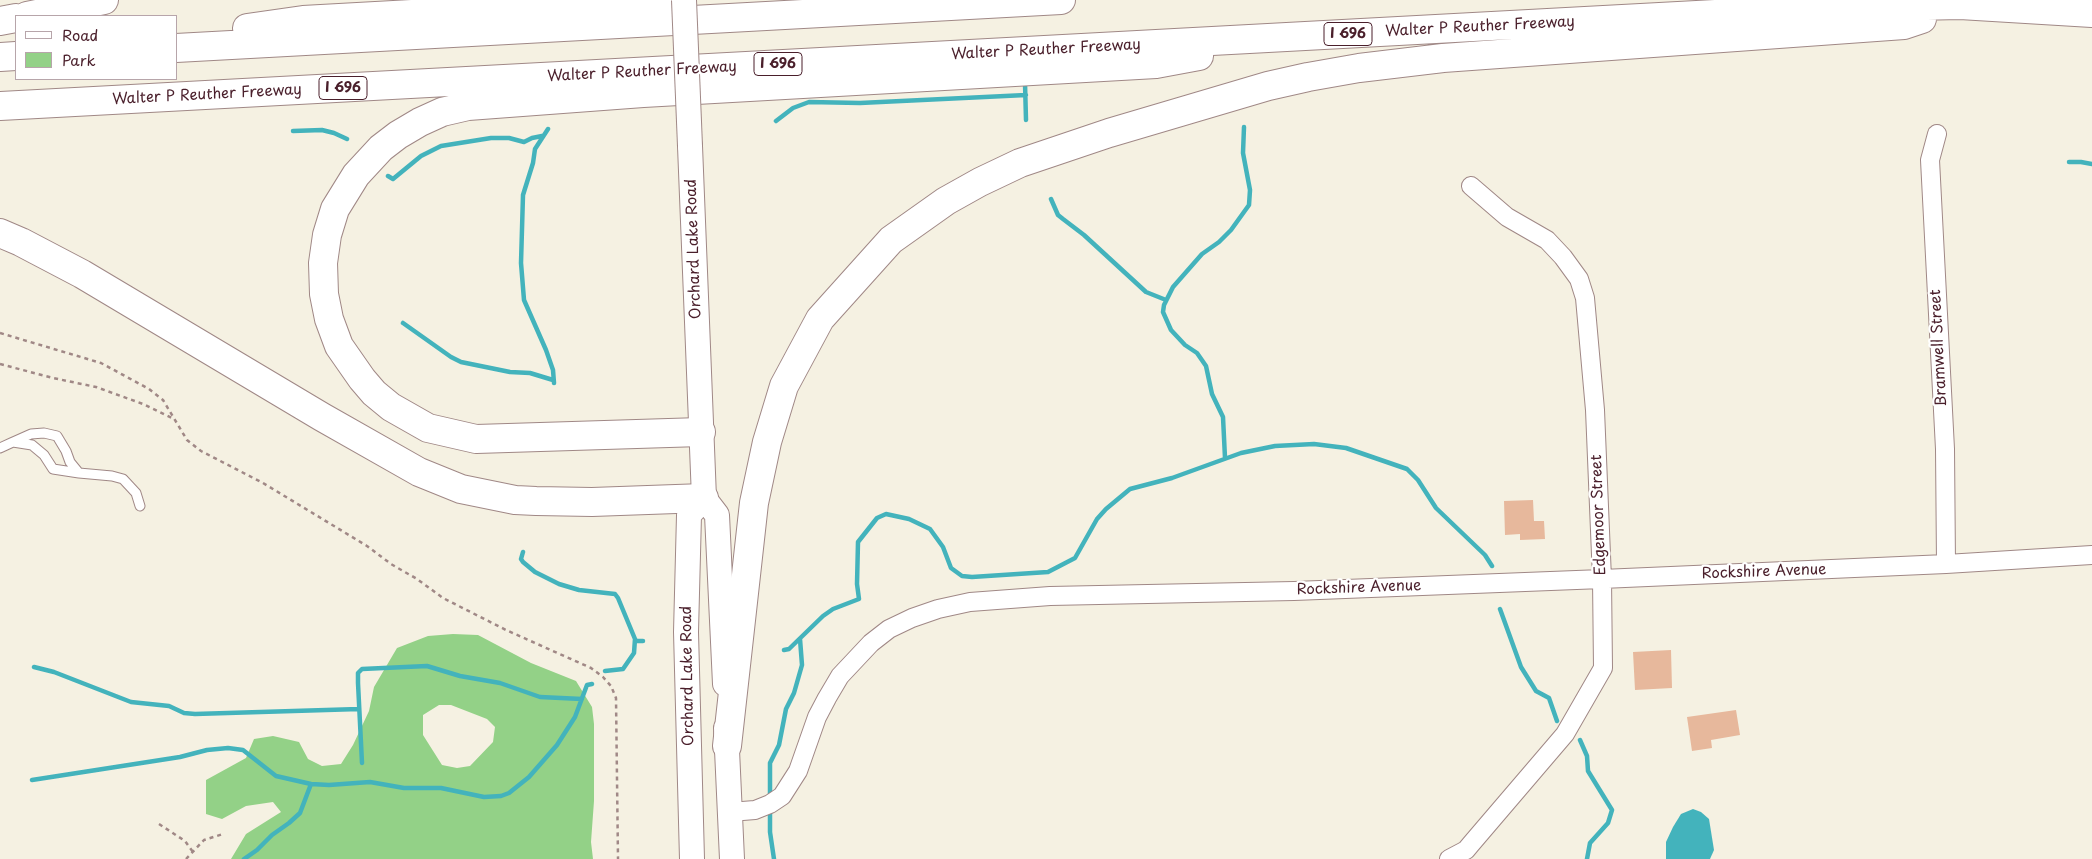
<!DOCTYPE html>
<style>
body{margin:0}
#map{position:relative;width:2092px;height:859px;overflow:hidden;background:#f5f1e2;font-family:"Playpen Sans",sans-serif}
canvas{display:block}
.legend{position:absolute;left:15px;top:15px;width:162px;height:65px;box-sizing:border-box;background:#fff;border:1px solid #b7a5aa;margin:0;padding:6px 9px;list-style:none;font-size:15px;color:#4a1f2b}
.legend li{display:flex;align-items:center;gap:10px;height:25px}
.legend b{width:25px;border:1px solid #b7a5aa}
</style>
<div id="map">
<canvas width="2092" height="859"></canvas>
<ul class="legend">
<li><b style="height:6px;background:#fff"></b>Road</li>
<li><b style="height:14px;background:#93d187"></b>Park</li>
</ul>
</div>
<script>
const context = document.querySelector('canvas').getContext('2d');
context.lineJoin = 'round';
function fill(path, color) { context.fillStyle = color; context.fill(path, 'evenodd'); }
const shape = rows => new Path2D(rows.map(r => 'M' + r).join(''));
function trace(path, color, width, dash) { context.strokeStyle = color; context.lineWidth = width; context.lineCap = dash ? 'butt' : 'round'; context.setLineDash(dash || []); context.stroke(path); }
function drawText(font, color, halo, rows, align = 'center') {
  context.font = font + ' "Playpen Sans",sans-serif'; context.lineWidth = 4.5; context.setLineDash([]); context.textBaseline = 'middle'; context.strokeStyle = halo; context.fillStyle = color; for (const [text, x, y, turn = 0] of rows) {
    context.save(); context.translate(x, y); context.rotate((+turn || 0) * Math.PI / 180); context.textAlign = isNaN(turn) ? turn : align; if (halo) context.strokeText(text, 0, 0); context.fillText(text, 0, 0); context.restore();
  }
}
fill(shape([
 [453,634,478,635,531,663,576,681,592,707,594,724,594,801,591,842,593,859,231,859,246,834,281,812,273,802,246,806,222,819,206,814,206,780,246,758,254,739,273,736,299,742,308,759,322,766,341,764,353,745,369,711,374,687,397,648,428,636],
 [439,705,451,705,487,719,495,727,493,742,470,766,457,768,442,765,423,735,423,715]
]), '#93d187');
fill(shape([
 [1693,809,1701,812,1709,819,1714,850,1710,859,1666,859,1666,842,1673,827,1681,814]
]), '#43b3bc');
trace(shape([
 [1025,83,1026,120],
 [776,121,793,108,809,102,860,103,1026,95],
 [548,129,535,149,533,163,523,195,521,263,524,300,546,350,553,370,554,383],
 [293,131,322,130,334,133,347,139],
 [2069,162,2081,162,2092,164],
 [388,176,393,179,421,156,441,146,491,138,509,138,524,142,532,138,542,136],
 [1051,199,1058,215,1063,219,1084,235,1146,292,1166,300],
 [403,323,451,357,461,362,510,372,530,373,553,380],
 [1225,458,1223,417,1212,394,1206,366,1197,353,1185,345,1171,330,1163,312,1164,305,1173,287,1202,254,1219,242,1231,230,1249,205,1250,190,1243,153,1244,127],
 [523,552,521,559,523,562,535,572,559,584,579,590,615,594,618,598,635,639,634,653,623,669,605,671],
 [1500,609,1521,667,1536,691,1549,698,1557,721],
 [635,639,636,641,643,641],
 [784,650,789,649,823,616,833,609,859,599,857,584,858,542,877,518,886,514,909,519,930,529,943,547,951,568,962,576,972,577,1048,572,1075,558,1097,519,1106,509,1130,489,1172,478,1241,453,1275,446,1314,444,1346,448,1407,469,1418,480,1436,508,1485,555,1492,566],
 [34,667,54,672,131,702,169,706,184,713,195,714,359,709],
 [1580,740,1587,756,1588,771,1612,810,1608,823,1590,843,1587,859],
 [362,763,358,683,358,673,362,669,427,666,460,676,500,683,540,697,582,699],
 [32,780,180,757,207,750,228,748,243,750,276,776,311,784,329,785,370,782,404,788,441,788,484,797,501,796,509,793,529,777,557,745,575,717,587,685,592,684],
 [770,799,770,763,779,745,786,709,794,693,802,665,800,639],
 [770,809,770,832,774,859],
 [244,859,257,850,272,835,289,823,300,813,311,784]
]), '#43b3bc', 4.5);
fill(shape([
 [1533,500,1534,521,1544,521,1545,539,1520,540,1520,534,1505,535,1504,501],
 [1671,650,1672,688,1635,690,1633,652],
 [1736,710,1740,735,1711,740,1712,748,1692,751,1687,717]
]), '#e7b89c');
const service = shape([
 [13,442,31,434,44,433,57,436,66,451,70,462,79,473],
 [0,448,13,442,32,445,44,455,53,469,79,473,112,476,123,479,136,493,140,506]
]);
const minor = shape([
 [1937,134,1930,160,1945,449,1946,564],
 [730,812,755,810,770,804,782,796,798,771,817,717,827,698,840,676,871,643,889,629,912,618,938,609,970,602,1050,596,1294,591,1602,579,1946,564,2092,555],
 [1449,859,1466,850,1471,844,1565,734,1603,668,1602,579,1595,410,1585,298,1579,279,1563,257,1547,240,1507,217,1471,186]
]);
const secondary = shape([
 [690,146,704,498,717,515,725,684],
 [726,728,732,859],
 [692,859,686,632,689,515,704,498]
]);
const motorway = shape([
 [27,16,104,0],
 [0,21,16,18],
 [247,28,303,20,665,0],
 [176,48,1061,0],
 [0,57,16,56],
 [0,106,1827,8,1960,5,2092,13],
 [0,233,21,242,82,274,322,417,419,472,461,489,515,500,536,501,592,502,704,498],
 [701,432,476,439,428,428,391,407,374,393,362,379,339,346,329,319,324,294,323,263,327,235,335,209,356,175,381,148,398,135,420,122,442,112,468,106,643,93,1156,64,1199,56],
 [727,746,754,503,767,442,784,386,820,319,891,240,946,201,980,182,1020,163,1109,133,1268,86,1308,77,1359,68,1443,58,1904,25,1922,19]
]);
trace(service, '#a08886', 11);
trace(minor, '#a08886', 20);
trace(secondary, '#a08886', 26);
trace(motorway, '#a08886', 30);
trace(shape([
 [0,333,101,363,149,389,163,400,187,440,201,451,263,483,367,546,391,564,417,579,443,598,506,630,591,668,603,677,611,686,616,698,618,859],
 [0,364,53,378,96,387,143,404,172,418],
 [159,824,185,841,193,852],
 [186,859,204,840,223,834]
]), '#a08886', 2.5, [4, 4]);
trace(service, '#fff', 9);
trace(minor, '#fff', 18);
trace(secondary, '#fff', 24);
trace(motorway, '#fff', 28);
const secondaryBridge = shape([
 [684,0,690,146]
]);
trace(secondaryBridge, '#a08886', 26, []);
trace(secondaryBridge, '#fff', 24);
for (const [x, y, w] of [
 [1348,34,48],
 [778,64,48],
 [343,88,48]
]) { const box = new Path2D(); box.roundRect(x - w / 2, y - 11.5, w, 23, 4); context.fillStyle = '#fff'; context.fill(box); trace(box, '#4a1f2b', 1); }
drawText('bold 14px', '#4a1f2b', null, [
 ["I 696",1348,34],
 ["I 696",778,64],
 ["I 696",343,88]
]);
drawText('15px', '#4a1f2b', '#fff', [
 ["Walter P Reuther Freeway",1480,27,-3],
 ["Walter P Reuther Freeway",1046,50,-3],
 ["Walter P Reuther Freeway",642,72,-3],
 ["Walter P Reuther Freeway",207,95,-3],
 ["Orchard Lake Road",694,249,-92],
 ["Bramwell Street",1939,348,-93],
 ["Edgemoor Street",1599,515,-92],
 ["Rockshire Avenue",1764,572,-2],
 ["Rockshire Avenue",1359,588,-2],
 ["Orchard Lake Road",688,676,-91]
]);
</script>
